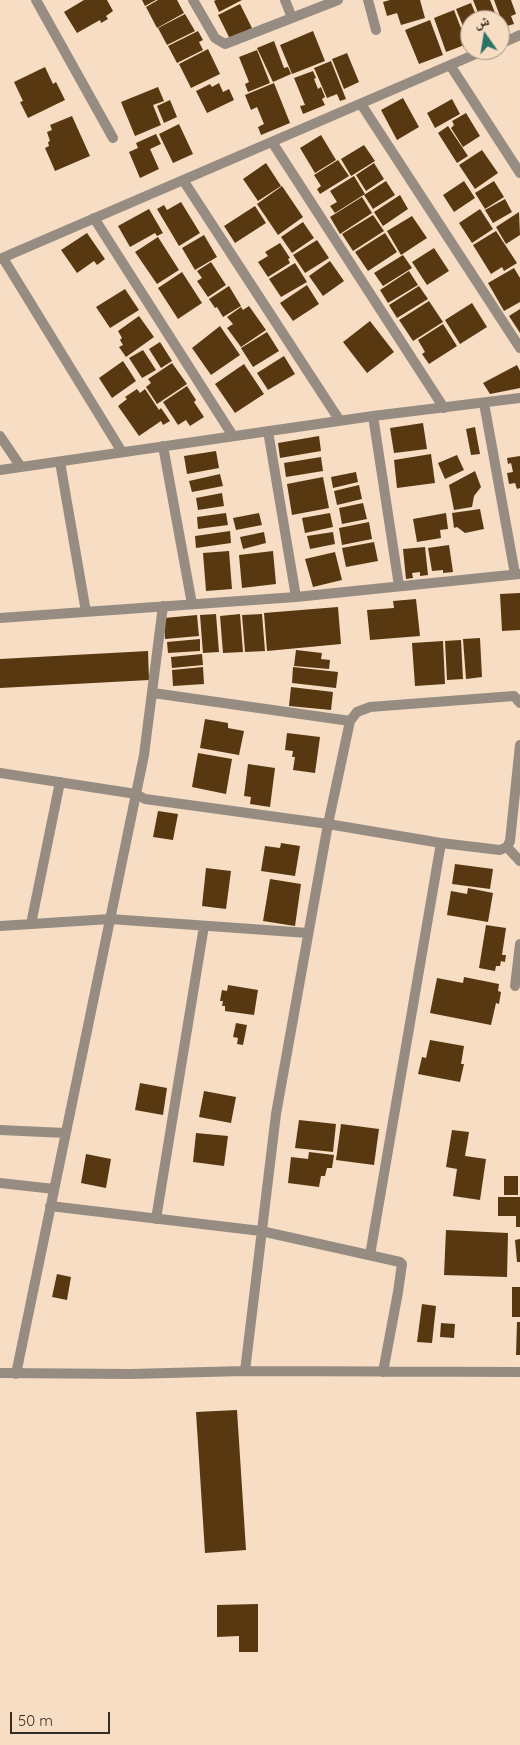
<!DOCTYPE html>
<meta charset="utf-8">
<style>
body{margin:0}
#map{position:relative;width:520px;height:1745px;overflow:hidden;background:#f6ddc3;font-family:Quicksand,"Noto Naskh Arabic",sans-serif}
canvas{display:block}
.north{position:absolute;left:460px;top:10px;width:50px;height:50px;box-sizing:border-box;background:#f6ddc3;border:1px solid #a99683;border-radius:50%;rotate:347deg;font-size:14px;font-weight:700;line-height:20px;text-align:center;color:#352c22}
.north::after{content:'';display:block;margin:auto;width:18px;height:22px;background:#2c7266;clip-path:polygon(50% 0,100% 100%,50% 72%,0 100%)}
.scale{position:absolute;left:10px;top:1712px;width:100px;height:22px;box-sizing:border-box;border:2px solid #352c22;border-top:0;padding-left:6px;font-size:15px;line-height:18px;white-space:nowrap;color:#352c22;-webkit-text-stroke:4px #f6ddc3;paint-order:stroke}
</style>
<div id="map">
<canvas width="520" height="1745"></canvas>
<div class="north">ش</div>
<div class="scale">50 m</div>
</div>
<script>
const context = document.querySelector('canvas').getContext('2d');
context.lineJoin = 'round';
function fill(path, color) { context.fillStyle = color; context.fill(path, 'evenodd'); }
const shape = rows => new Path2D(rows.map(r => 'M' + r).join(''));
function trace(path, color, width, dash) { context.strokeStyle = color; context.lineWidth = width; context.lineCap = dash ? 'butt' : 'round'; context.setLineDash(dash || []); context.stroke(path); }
fill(shape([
 [84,0,107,0,113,11,106,16,108,19,101,23,100,20,77,33,64,12],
 [142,0,156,0,145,6],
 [158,0,177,0,184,13,157,28,146,7],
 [216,0,242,0,219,12,214,1],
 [390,0,420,0,425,18,401,25,397,13,387,16,383,2],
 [473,0,490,0,497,18,492,20,481,20],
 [494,0,511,0,516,14,511,16,514,24,504,27],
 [471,3,478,20,470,20,470,41,469,41,456,9],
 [240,4,252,28,230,39,218,15],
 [454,10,467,44,446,52,434,18],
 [185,14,195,31,167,45,158,28],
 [430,20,443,55,419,64,405,30],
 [198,31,203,40,199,42,203,50,177,63,168,46],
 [313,31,325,61,292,74,280,45],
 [274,41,284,68,288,67,291,74,273,82,257,48],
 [208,49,220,74,191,88,179,64],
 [257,50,270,83,248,92,245,84,249,82,239,57],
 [347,53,359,82,344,89,332,59],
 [331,61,346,99,340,101,337,94,327,98,314,68],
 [45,67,53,84,56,82,65,100,28,118,20,102,23,101,14,82],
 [313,71,316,78,314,79,318,89,321,87,325,97,322,99,325,105,303,114,300,106,305,105,294,78],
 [219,83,223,92,229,89,234,100,207,113,196,91,210,84,212,87],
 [274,83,290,123,261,135,258,127,264,124,257,107,251,110,245,95],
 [158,87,164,101,153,105,161,125,135,136,121,102],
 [403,98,419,127,397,140,381,110],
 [452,99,460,114,435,128,427,113],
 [170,100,177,117,164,123,157,106],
 [466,113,480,136,463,147,451,128,454,125,452,121],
 [72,116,90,156,55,171,45,148,49,146,48,142,50,141,47,132,52,130,50,125],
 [179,124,193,154,173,163,159,134],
 [448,126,468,156,457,163,438,133],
 [156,134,161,144,150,149,159,169,140,178,129,152,138,148,136,143],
 [321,135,336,160,315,173,300,148],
 [364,145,375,161,351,176,341,159],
 [482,150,498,173,475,189,459,165],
 [338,160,349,176,320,194,317,189,321,186,314,175],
 [266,163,281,186,258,201,243,179],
 [374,163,384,179,366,191,356,175],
 [354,176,365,194,335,213,330,206,337,202,330,191],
 [386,181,395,195,373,209,364,195],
 [464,181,475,198,454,212,443,195],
 [494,181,504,197,485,209,475,193],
 [282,186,303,217,278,235,257,204],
 [400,195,408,209,383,226,374,212],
 [362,197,372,213,340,234,330,217],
 [505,199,512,212,493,223,485,210],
 [181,202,200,233,179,246,157,209,164,205,167,210],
 [255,206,266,223,235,243,224,226],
 [149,209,163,233,157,236,155,233,130,247,118,226],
 [480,209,493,229,472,243,459,223],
 [519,212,520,235,506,244,496,227],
 [373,215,384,231,353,251,342,234],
 [412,216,427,238,401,255,387,231],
 [303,222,314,238,292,253,281,237],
 [496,231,517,263,504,271,502,267,491,274,473,245],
 [87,233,105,259,97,265,94,261,77,273,61,250],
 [385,233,397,252,368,271,355,252],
 [204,235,217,257,195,270,182,248],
 [158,237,179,270,157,284,135,252],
 [317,240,329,258,305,273,293,255],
 [280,243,290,258,288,259,290,263,268,277,258,262,268,256,265,252],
 [434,248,449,271,427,285,412,262],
 [403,255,412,268,383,286,374,273],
 [330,261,344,281,323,296,309,276],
 [211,262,226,285,208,297,197,281,202,278,197,271],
 [295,263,307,282,281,297,269,279],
 [514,268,520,278,520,302,504,311,488,283],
 [409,271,418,285,388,303,380,290],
 [182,272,202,303,178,319,158,288],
 [307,285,319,304,293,321,280,303],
 [229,286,241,306,223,317,217,307,215,308,209,299],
 [419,286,428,299,397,318,389,305],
 [125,289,139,310,110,328,96,307],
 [429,301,443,322,413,341,399,320],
 [472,303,487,327,460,344,445,320],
 [249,306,266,330,241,347,227,328,233,324,227,317,241,307,243,310],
 [520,309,520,333,509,316],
 [139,316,154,337,126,357,119,347,123,345,120,340,122,338,118,331],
 [370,321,394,352,367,373,343,342],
 [443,324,457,346,429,364,422,354,425,352,418,340],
 [220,326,240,355,211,375,192,348],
 [267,332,279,351,253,367,241,348],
 [160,342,172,361,161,368,149,349],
 [143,350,156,370,142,378,129,358],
 [284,356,295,374,268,390,257,373],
 [123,361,136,381,112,398,99,378],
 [172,363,187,384,157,404,146,387,151,383,148,379],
 [244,364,264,394,235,413,215,384],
 [517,365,520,371,520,388,490,394,483,383],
 [187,386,196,400,194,402,204,417,190,426,186,420,178,425,163,402],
 [137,389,140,393,145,389,159,410,161,408,170,421,163,425,161,421,139,436,118,406,127,399,125,397],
 [423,423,427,449,394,453,390,428],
 [475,427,480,454,471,455,466,429],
 [319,436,321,451,280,458,278,443],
 [216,451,219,468,187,474,184,456],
 [431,454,435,483,397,488,394,460],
 [457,455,464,470,445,479,438,463],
 [520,456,520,488,517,489,515,483,509,484,507,473,513,472,511,463,508,464,507,458],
 [321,457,323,471,286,477,284,463],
 [475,471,481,487,474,496,472,507,454,510,449,485],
 [356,472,358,482,333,488,331,477],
 [220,474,223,486,192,492,189,481],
 [323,477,329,508,292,515,287,484],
 [359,485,362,499,337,505,334,491],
 [222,493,224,506,198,510,196,498],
 [363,503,367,519,342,524,339,508],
 [480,509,484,529,465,533,457,527,454,528,452,513],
 [226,513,228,525,198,529,197,517],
 [259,513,262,525,236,530,233,518],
 [330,513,333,527,305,533,302,518],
 [446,513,448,529,440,530,441,538,417,542,413,519],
 [369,522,372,539,342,545,339,528],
 [230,531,231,543,196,548,195,536],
 [264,532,266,543,243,549,240,537],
 [333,532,335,544,310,549,307,536],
 [374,542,378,561,346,567,342,548],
 [449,545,453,572,443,573,443,570,432,571,428,548],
 [425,547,428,575,420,576,420,572,412,573,413,578,406,579,403,549],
 [229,551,232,589,206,591,203,553],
 [273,551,276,584,242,588,239,555],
 [335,552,342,580,313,587,305,559],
 [520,593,520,630,502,631,500,594],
 [416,599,420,636,370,640,367,610,394,608,393,601],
 [338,607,341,644,267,651,264,613],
 [216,614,219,652,203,653,200,615],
 [240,614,243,652,223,653,220,616],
 [262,614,265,651,245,652,242,615],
 [197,615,199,636,165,639,164,618],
 [480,638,482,677,466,679,463,639],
 [200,639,200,651,168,653,167,642],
 [461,640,463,679,447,680,445,641],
 [443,641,445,684,415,686,412,643],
 [296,650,322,653,321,659,330,660,329,669,294,666],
 [148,651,149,680,0,688,0,659],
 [202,654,203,665,172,668,171,657],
 [203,667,204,684,173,686,172,670],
 [293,667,338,672,336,688,292,683],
 [291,687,333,692,331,710,289,706],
 [205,719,228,723,228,728,244,731,239,755,200,748],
 [287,733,320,737,315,773,293,770,295,757,292,757,293,751,285,750],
 [198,753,232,759,226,794,192,787],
 [248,764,275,768,270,807,250,804,251,797,244,796],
 [158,811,178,814,173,840,153,837],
 [281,843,300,846,295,876,261,871,265,846,280,848],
 [455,864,493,869,490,889,452,884],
 [206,868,231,871,226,909,202,906],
 [270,879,301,884,295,926,263,921],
 [468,888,493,893,488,922,447,915,451,891,467,894],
 [486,925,506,928,502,955,506,955,505,962,501,961,500,966,496,966,495,971,479,968],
 [464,977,499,984,498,991,501,992,499,1004,496,1003,491,1025,430,1013,437,978,463,983],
 [228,985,258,990,254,1015,225,1011,225,1006,222,1006,223,1001,220,1001,222,990,227,991],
 [236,1023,247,1025,243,1045,237,1044,238,1038,233,1037],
 [430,1040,464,1046,461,1064,464,1064,460,1082,418,1074,422,1057,426,1058],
 [140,1083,167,1088,163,1115,135,1110],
 [204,1091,236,1097,231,1123,199,1117],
 [299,1120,336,1124,333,1152,295,1148],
 [341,1124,379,1129,374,1165,336,1160],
 [452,1130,469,1132,465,1156,486,1159,480,1200,453,1196,457,1169,446,1167],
 [196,1133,228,1136,224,1166,193,1162],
 [309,1152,334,1155,332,1168,327,1168,325,1176,321,1176,319,1187,288,1183,291,1157,308,1159],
 [86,1154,111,1159,106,1188,81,1183],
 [504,1176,518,1176,518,1195,504,1195],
 [498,1197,520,1197,520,1227,516,1227,516,1216,498,1216],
 [446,1230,508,1233,507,1277,444,1275],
 [520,1239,520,1262,517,1262,515,1240],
 [57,1274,71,1277,67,1300,52,1297],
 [512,1287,520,1287,520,1317,512,1317],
 [422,1304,436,1306,432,1343,417,1342],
 [517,1322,520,1322,520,1355,516,1355],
 [441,1323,455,1324,454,1338,440,1337],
 [237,1410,246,1550,205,1553,196,1412],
 [258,1604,258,1652,239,1652,239,1636,217,1637,217,1605]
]), '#583810');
trace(shape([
 [36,0,113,138],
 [193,0,215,38,225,44,338,0],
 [285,0,292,18],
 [368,0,376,30],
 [500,44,520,35],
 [450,65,520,173],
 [361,104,520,348],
 [272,142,444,408],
 [183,180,340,421],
 [94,218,233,436],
 [3,258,122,452],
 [0,259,485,50],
 [484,403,515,574],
 [373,416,399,586],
 [268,431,296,597],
 [0,436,21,467],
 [163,446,192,604],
 [60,462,86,612],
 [0,470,373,416,520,398],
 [163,606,144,755,136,794,145,799,328,824,441,843,500,850,507,847,510,841,520,745],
 [0,618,296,597,520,574],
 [153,693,350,721],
 [0,773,136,794,16,1374],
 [507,847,520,861],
 [31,924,60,782],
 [0,926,110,919,308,933],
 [515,986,520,944],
 [0,1130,65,1133],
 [0,1183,54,1189],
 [50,1206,261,1231,400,1262,402,1264,398,1292,383,1372],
 [156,1219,204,926],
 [370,1255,441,843],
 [245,1371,276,1114,328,824,350,721,357,712,370,707,514,696,520,703],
 [0,1373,130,1374,245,1371,520,1372]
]), '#978c82', 10);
</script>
